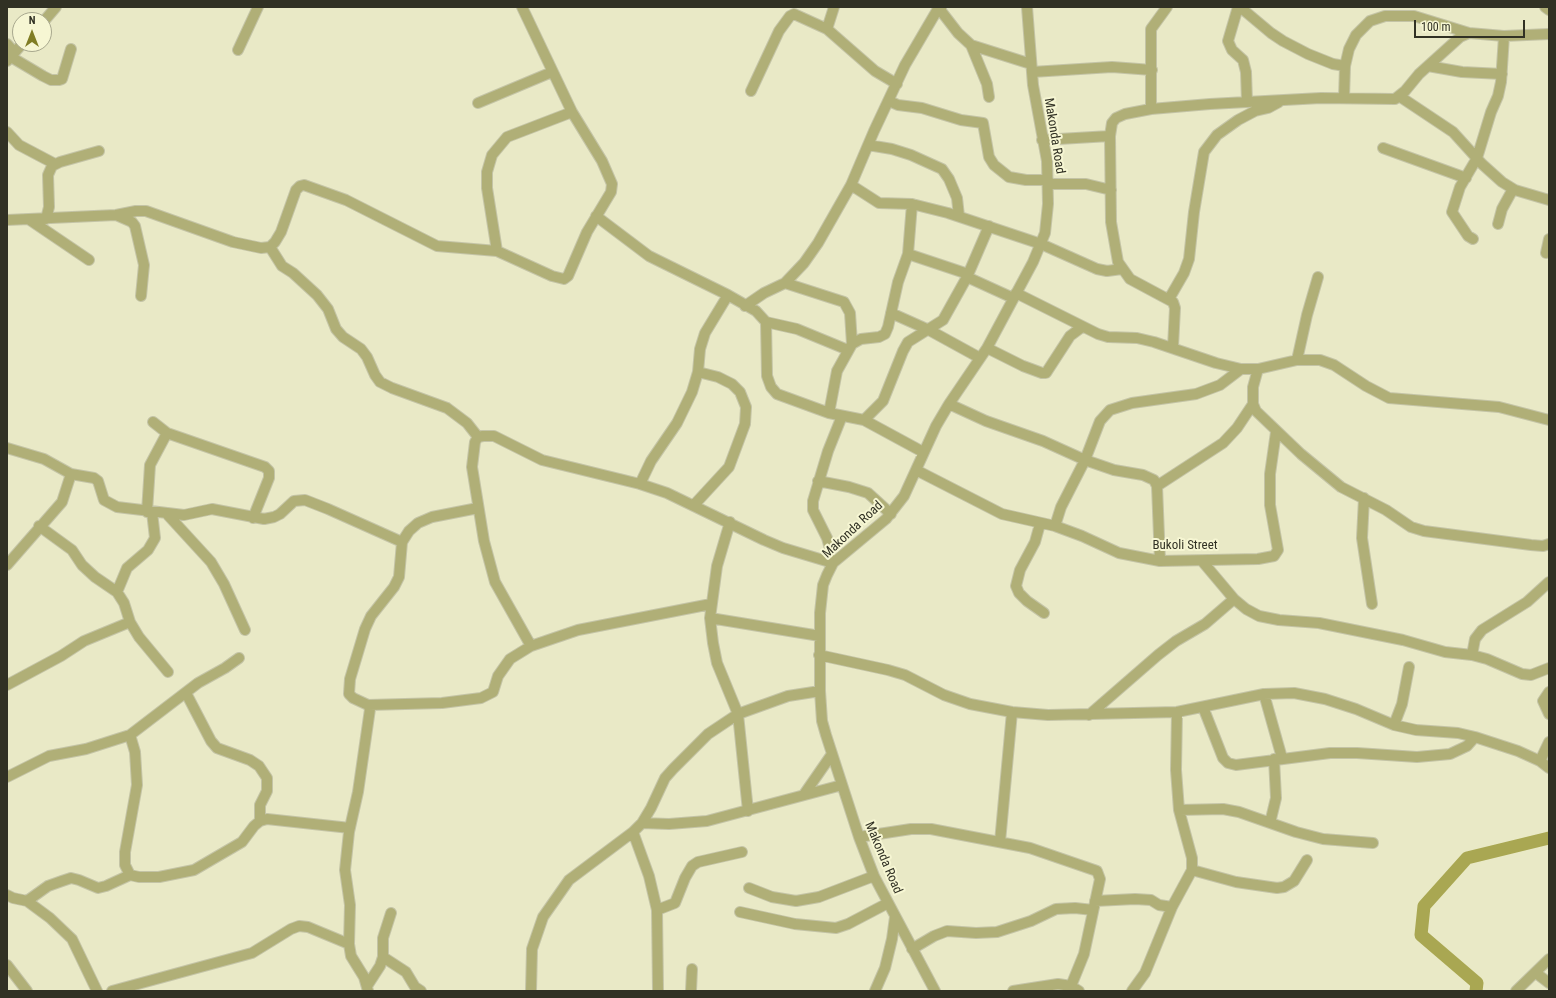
<!DOCTYPE html>
<style>
body{margin:0}
#map{position:relative;width:1556px;height:998px;overflow:hidden;background:#e9e9c6;font-family:"Roboto Condensed",sans-serif}
canvas{display:block}
.frame{position:absolute;inset:0;border:8px solid #313124;pointer-events:none}
.north{position:absolute;left:12px;top:12px;width:40px;height:40px;box-sizing:border-box;background:#f6f6d3;border:1px solid #a7a78d;border-radius:50%;rotate:0deg;font-size:11px;font-weight:700;line-height:16px;text-align:center;color:#313124}
.north::after{content:'';display:block;margin:auto;width:14px;height:18px;background:#807d24;clip-path:polygon(50% 0,100% 100%,50% 72%,0 100%)}
.scale{position:absolute;left:1414px;top:20px;width:111px;height:18px;box-sizing:border-box;border:2px solid #313124;border-top:0;padding-left:5px;font-size:12px;line-height:14px;white-space:nowrap;color:#313124;-webkit-text-stroke:3px #f6f6d3;paint-order:stroke}
</style>
<div id="map">
<canvas width="1556" height="998"></canvas>
<div class="frame"></div>
<div class="north">N</div>
<div class="scale">100 m</div>
</div>
<script>
const context = document.querySelector('canvas').getContext('2d');
context.lineJoin = 'round';
const shape = rows => new Path2D(rows.map(r => 'M' + r).join(''));
function trace(path, color, width, dash) { context.strokeStyle = color; context.lineWidth = width; context.lineCap = dash ? 'butt' : 'round'; context.setLineDash(dash || []); context.stroke(path); }
function drawText(font, color, halo, rows, align = 'center') {
  context.font = font + ' "Roboto Condensed",sans-serif'; context.lineWidth = 4; context.setLineDash([]); context.textBaseline = 'middle'; context.strokeStyle = halo; context.fillStyle = color; for (const [text, x, y, turn = 0] of rows) {
    context.save(); context.translate(x, y); context.rotate((+turn || 0) * Math.PI / 180); context.textAlign = isNaN(turn) ? turn : align; if (halo) context.strokeText(text, 0, 0); context.fillText(text, 0, 0); context.restore();
  }
}
trace(shape([
 [1476,991,1477,983,1421,935,1424,906,1467,858,1549,838]
]), '#a9a752', 13);
const minor = shape([
 [941,7,941,11,958,33,971,45,1031,64],
 [1238,7,1228,41,1232,50,1243,60,1246,72,1247,102],
 [1240,7,1271,33,1283,41,1308,54,1333,64,1345,66],
 [1545,7,1549,10],
 [44,21,56,7],
 [827,29,834,7],
 [7,44,14,52],
 [971,45,987,84,989,97],
 [238,50,258,7],
 [11,57,43,76,51,80,59,80,62,79,71,49],
 [7,61,22,44],
 [1428,66,1462,72,1502,74],
 [1032,72,1112,67,1152,70],
 [751,91,779,31,790,16,794,14,827,29,875,71,897,84],
 [1399,96,1453,132,1482,164,1502,182,1515,190,1549,200],
 [1344,98,1345,66,1349,49,1356,35,1370,21,1385,16,1414,16,1469,33],
 [889,101,898,105,922,108,961,120,983,123,989,157,994,165,1009,177,1026,180,1048,180],
 [478,103,552,72],
 [1151,109,1151,29,1167,7],
 [7,132,19,145,55,164],
 [1042,140,1110,136],
 [868,145,892,149,911,155,942,169,949,179,957,198,959,216],
 [1383,148,1466,178],
 [1048,184,1086,184,1111,190],
 [851,185,879,203,912,204,948,213,1041,244,1097,269,1107,271,1122,269],
 [116,215,132,222,135,226,144,265,141,296],
 [596,216,649,256,728,295,756,311,766,322,767,376,771,387,777,394,829,413,864,420,923,452],
 [46,219,49,207,48,175,52,166,60,162,99,151],
 [7,220,116,215,136,211,146,211,233,242,261,248,270,247,275,242,281,232,296,190,300,186,304,185,346,200,437,246,497,251,552,276,564,279,568,276,587,232,611,192,612,184,602,161,572,112,522,7],
 [30,220,89,260],
 [1498,224,1502,209,1513,189],
 [1473,239,1468,236,1452,212,1460,187,1477,158,1491,112,1498,96,1501,82,1504,36],
 [270,247,282,266,293,273,317,295,328,309,336,329,343,337,361,349,367,357,375,375,380,382,392,388,447,408,467,423,478,437],
 [497,251,487,188,487,172,492,155,507,137,572,112],
 [1546,253,1549,239],
 [908,254,968,274],
 [967,277,1013,298],
 [785,283,844,302,850,313,852,344],
 [1016,293,1098,334,1108,337,1137,338,1154,342,1216,363,1241,369,1258,369,1297,360,1320,360,1334,365,1366,386,1389,398,1499,407,1549,420],
 [1169,299,1184,273,1189,259,1194,212,1204,152,1217,135,1238,120,1255,111,1268,108,1279,102],
 [745,306,764,293,785,283,804,263,818,243,851,185,874,131,905,65,939,7],
 [891,313,929,330,980,358],
 [766,322,797,329,848,350],
 [1173,347,1175,308,1173,302,1130,279,1118,262,1111,222,1110,136,1112,123,1116,118,1125,114,1151,109,1210,104,1321,98,1395,99,1405,91,1419,74,1460,37,1469,33,1504,36,1549,34],
 [987,348,1023,366,1042,373,1046,373,1070,336,1082,327],
 [1297,360,1307,315,1318,277],
 [1258,369,1253,387,1253,404,1256,411,1301,454,1341,487,1386,510,1411,527,1424,531,1531,545,1543,546,1549,544],
 [949,404,986,421,1043,441,1085,460,1114,470,1143,475,1154,480,1157,486,1160,561],
 [829,413,837,371,852,344,861,339,879,337,885,334,888,327,898,282,908,254,912,204],
 [864,420,883,401,903,351,908,342,943,320,967,277,989,226],
 [153,422,167,433,265,467,269,471,269,478,253,518],
 [7,448,44,459,71,474,94,478,98,481,104,500,117,507,184,515,212,509,264,519,274,517,280,514,294,501,305,500,328,509,402,542],
 [916,470,1002,514,1055,526,1082,536,1119,553,1160,561,1258,559,1274,556,1278,550,1270,505,1270,474,1276,432],
 [818,481,849,487,868,493,891,514],
 [640,484,651,461,677,423,692,392,698,372,700,349,705,333,728,295],
 [1157,486,1223,443,1237,428,1253,404],
 [1364,498,1362,538,1372,604],
 [694,505,729,467,745,424,746,407,740,392,732,384,718,377,698,372],
 [147,512,150,465,167,433],
 [167,514,211,562,224,584,245,630],
 [730,522,717,566,710,618,713,643,717,663,738,714,748,811],
 [1040,524,1035,542,1020,570,1016,586,1019,593,1027,601,1044,613],
 [39,526,72,550,82,565,95,577,117,592,124,603,130,622,139,637,168,672],
 [1055,526,1061,507,1085,460,1100,421,1110,410,1132,403,1196,394,1220,385,1241,369],
 [828,561,830,549,827,538,813,510,813,501,828,451,842,416],
 [1202,561,1234,599,1246,609,1259,616,1279,620,1319,623,1403,640,1445,652,1472,655,1487,659,1522,674,1531,675,1549,668],
 [7,565,62,502,71,474],
 [117,592,127,568,148,550,155,538,152,512],
 [710,618,820,636],
 [531,646,495,582,484,541,472,467,475,442,478,437,483,436,494,436,542,460,640,484,667,493,764,540,783,548,833,563],
 [819,655,888,670,905,675,944,695,970,704,1012,712,1048,715,1177,712,1264,694,1294,693,1325,699,1356,709,1394,725,1416,730,1458,733,1475,737,1518,751,1540,761,1549,768],
 [1472,655,1475,639,1482,630,1527,602,1549,582],
 [7,685,61,656,84,641,130,622],
 [1549,692,1543,701,1549,714],
 [186,693,211,741,217,748,250,760,259,766,267,778,267,791,260,805,260,821],
 [1264,694,1282,758],
 [368,705,442,703,481,698,493,692,498,676,510,659,531,646,578,630,711,604],
 [1203,707,1223,758,1228,763,1236,765,1330,753,1357,753,1417,757,1450,754,1467,746,1475,737],
 [1089,715,1158,655,1176,641,1205,624,1234,599],
 [1394,725,1402,704,1409,667],
 [130,735,135,752,137,785,125,852,125,865,130,875,139,877,159,877,194,870,242,842,254,826,260,821,267,819,350,828],
 [1540,761,1549,742],
 [7,777,49,756,86,749,130,735,198,683,225,668,239,658],
 [805,793,832,754],
 [1179,810,1223,809,1239,812,1296,832,1323,839,1373,843],
 [642,823,669,824,707,821,842,785],
 [1270,823,1276,798,1274,759],
 [633,832,649,876,657,910,658,991],
 [859,837,911,829,931,829,1030,848,1097,871,1100,879,1084,954,1071,986],
 [1000,842,1012,712],
 [1192,870,1236,882,1277,888,1284,887,1294,881,1307,860],
 [749,888,772,897,796,901,819,897,874,876],
 [7,895,13,898,27,901,48,886,62,881,71,878,79,880,98,888,106,886,130,875],
 [27,901,50,918,72,939,97,991],
 [1095,901,1135,899,1151,900,1159,905,1172,907],
 [657,910,675,903,685,878,692,866,698,862,742,852],
 [740,912,795,924,836,928,848,924,888,903],
 [912,949,934,936,947,931,976,933,997,932,1031,921,1056,909,1075,908,1093,910],
 [383,957,406,972,415,987,421,991],
 [7,965,27,991],
 [1536,973,1549,983],
 [367,986,380,966,383,957,383,938,391,913],
 [112,991,252,953,291,929,299,926,308,927,349,944],
 [368,991,364,977,351,956,349,944,350,905,345,870,349,832,358,792,370,709,368,705,353,698,349,694,350,679,365,629,371,616,394,587,399,577,402,542,409,531,418,523,432,517,478,508],
 [531,991,532,949,543,917,569,880,633,832,642,823,651,808,665,778,673,769,708,734,738,714,788,696,820,691],
 [691,991,692,969],
 [875,991,885,968,892,939,895,917],
 [935,991,874,876,859,837,826,735,822,721,820,691,820,613,823,585,827,575,833,563,886,519,904,496,936,426,949,404,987,348,1033,262,1045,233,1048,204,1047,161,1033,85,1027,7],
 [1013,991,1058,984,1071,986,1079,991],
 [1132,991,1145,973,1172,907,1192,870,1192,858,1179,810,1176,770,1177,712],
 [1516,991,1549,959]
]);
trace(minor, '#c4c4a6', 12);
trace(minor, '#b0af77', 10);
drawText('13px', '#313124', '#f6f6d3', [
 ["Makonda Road",1054,136,81],
 ["Makonda Road",853,530,-43],
 ["Bukoli Street",1185,546],
 ["Makonda Road",883,858,67]
]);
</script>
